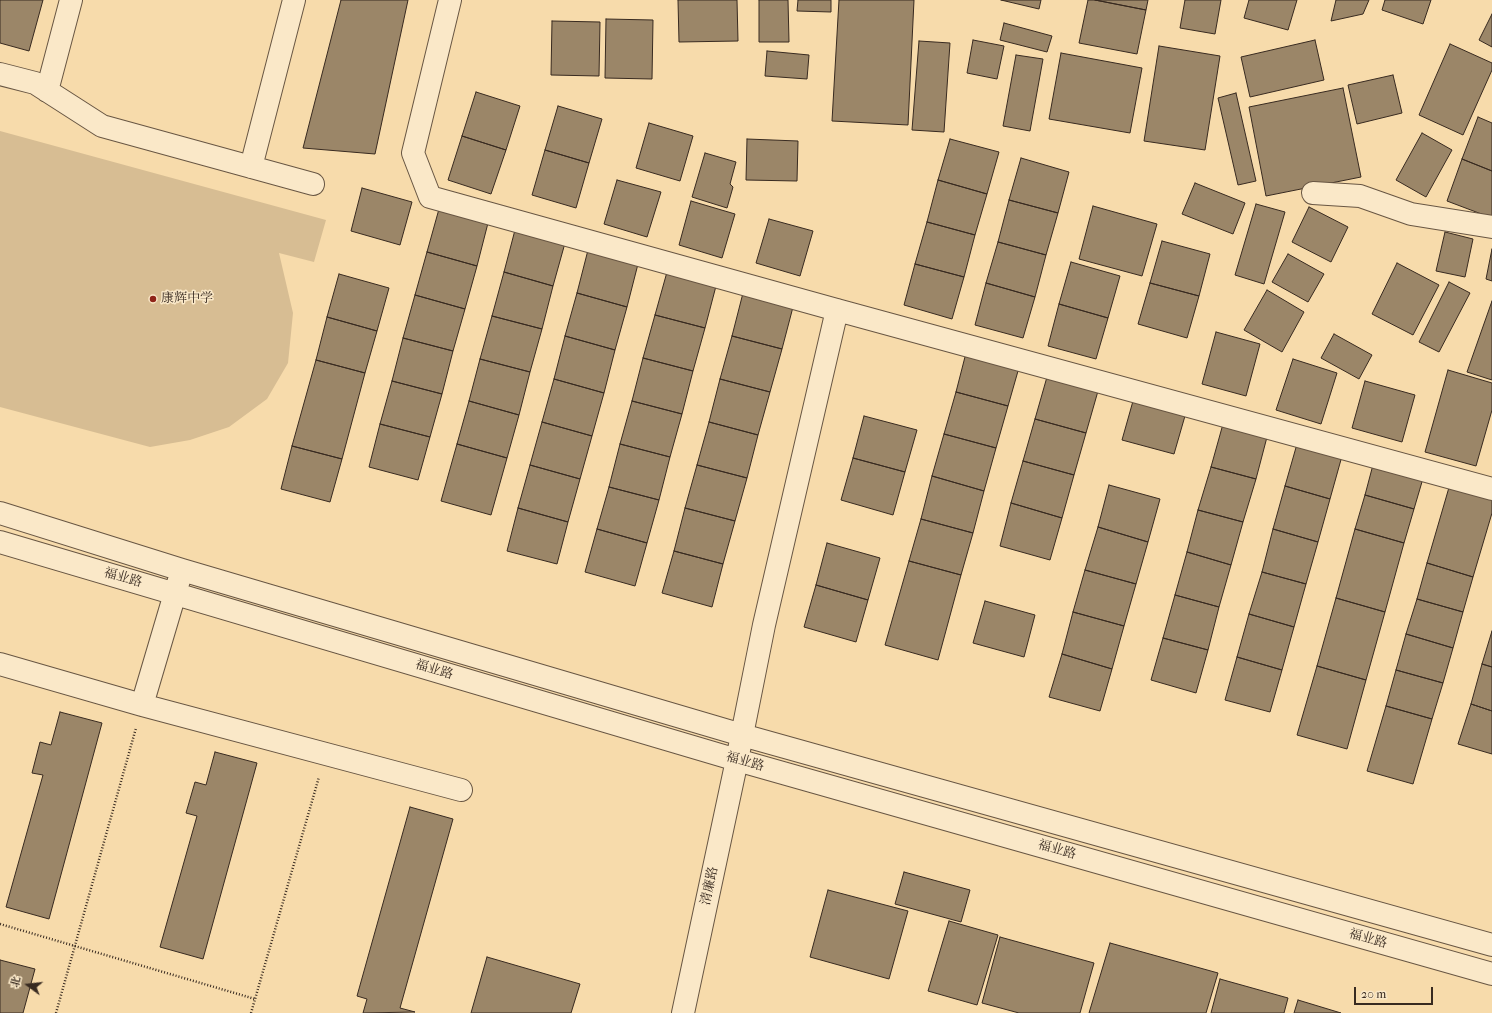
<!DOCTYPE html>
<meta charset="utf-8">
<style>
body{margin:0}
#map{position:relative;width:1492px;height:1013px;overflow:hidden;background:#f7dbab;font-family:"IM FELL French Canon","Noto Serif SC",serif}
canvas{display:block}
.north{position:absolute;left:8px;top:965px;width:40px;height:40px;-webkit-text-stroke:3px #fae8c8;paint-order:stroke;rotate:285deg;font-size:11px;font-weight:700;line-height:16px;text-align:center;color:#382a20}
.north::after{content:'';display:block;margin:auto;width:14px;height:18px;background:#382a20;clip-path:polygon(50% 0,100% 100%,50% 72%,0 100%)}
.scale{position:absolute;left:1354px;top:987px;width:79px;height:18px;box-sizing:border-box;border:2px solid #382a20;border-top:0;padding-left:5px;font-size:12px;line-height:14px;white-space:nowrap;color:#382a20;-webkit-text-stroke:3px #fae8c8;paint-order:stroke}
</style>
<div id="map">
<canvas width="1492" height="1013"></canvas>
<div class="north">北</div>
<div class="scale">20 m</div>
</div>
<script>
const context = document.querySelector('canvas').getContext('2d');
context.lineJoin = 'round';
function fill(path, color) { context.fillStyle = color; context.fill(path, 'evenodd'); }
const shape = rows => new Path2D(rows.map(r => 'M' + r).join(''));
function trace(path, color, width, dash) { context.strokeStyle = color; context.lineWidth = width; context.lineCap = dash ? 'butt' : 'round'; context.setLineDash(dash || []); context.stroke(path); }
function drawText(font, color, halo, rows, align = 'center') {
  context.font = font + ' "IM FELL French Canon","Noto Serif SC",serif'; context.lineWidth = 3; context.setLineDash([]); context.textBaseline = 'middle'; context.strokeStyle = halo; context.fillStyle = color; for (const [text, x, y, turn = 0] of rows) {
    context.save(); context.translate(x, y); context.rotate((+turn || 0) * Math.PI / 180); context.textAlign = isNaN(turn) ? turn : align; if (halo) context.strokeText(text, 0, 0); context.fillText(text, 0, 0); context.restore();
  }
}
fill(shape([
 [0,131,326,220,314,262,279,253,293,313,288,363,267,399,229,427,190,440,150,447,0,407]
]), '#d7bd93');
const building = shape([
 [0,0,43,0,29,51,0,43,0,0],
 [341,0,408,0,375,154,303,148,341,0],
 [678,0,737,0,738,41,679,42,678,0],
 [759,0,788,0,789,42,759,42,759,0],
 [798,0,831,0,831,12,797,11,798,0],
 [839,0,914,0,908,125,832,121,839,0],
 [1001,0,1041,0,1039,9,1001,0],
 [1088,0,1095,0,1146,10,1137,54,1079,43,1088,0],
 [1095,0,1148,0,1146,10,1095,0],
 [1185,0,1221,0,1215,34,1180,28,1185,0],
 [1249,0,1297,0,1288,30,1244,18,1249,0],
 [1336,0,1369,0,1363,14,1331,21,1336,0],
 [1385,0,1431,0,1423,24,1382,10,1385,0],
 [1492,14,1492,47,1479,40,1492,14],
 [606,19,653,20,652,79,605,78,606,19],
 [552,21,600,22,599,76,551,75,552,21],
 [1004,23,1052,36,1047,52,1000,40,1004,23],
 [973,40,1004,46,997,79,967,73,973,40],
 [1315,40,1324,80,1250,97,1241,57,1315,40],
 [919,41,950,43,944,132,912,130,919,41],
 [1450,44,1492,63,1492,70,1463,135,1419,115,1450,44],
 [1159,46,1220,56,1205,150,1144,141,1159,46],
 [767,51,809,55,807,79,765,76,767,51],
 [1061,53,1142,68,1130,133,1049,119,1061,53],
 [1016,55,1043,59,1030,131,1003,126,1016,55],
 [1393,75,1402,113,1357,124,1348,85,1393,75],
 [1343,88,1361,177,1266,196,1249,107,1343,88],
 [476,92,520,106,506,150,462,136,476,92],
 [1236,93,1256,181,1238,185,1218,98,1236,93],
 [558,106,602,119,589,163,545,150,558,106],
 [1478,117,1492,123,1492,171,1462,159,1478,117],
 [649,123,693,136,680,181,636,168,649,123],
 [1422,133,1452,150,1426,197,1396,180,1422,133],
 [462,136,506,150,491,194,448,180,462,136],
 [747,139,798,141,797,181,746,180,747,139],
 [950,139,999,152,987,194,938,180,950,139],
 [545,150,589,163,576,208,532,195,545,150],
 [705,153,736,162,730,184,733,187,727,208,692,197,705,153],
 [1021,158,1069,172,1058,213,1009,200,1021,158],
 [1462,159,1492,171,1492,218,1447,201,1462,159],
 [617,180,661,192,647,237,604,224,617,180],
 [938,180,987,194,975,235,927,222,938,180],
 [1195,183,1245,203,1233,234,1182,214,1195,183],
 [362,188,412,202,400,245,351,231,362,188],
 [1009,200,1058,213,1046,255,998,242,1009,200],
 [691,201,735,214,722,258,679,245,691,201],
 [1256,204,1285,212,1264,284,1235,275,1256,204],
 [1093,206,1157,224,1142,276,1079,259,1093,206],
 [1309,207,1348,227,1331,262,1292,242,1309,207],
 [439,209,488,223,477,266,427,252,439,209],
 [769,219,813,231,800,276,756,263,769,219],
 [927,222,975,235,964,277,915,264,927,222],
 [515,230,565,243,553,286,504,272,515,230],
 [1445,232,1473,239,1465,277,1436,271,1445,232],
 [1162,241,1210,254,1199,296,1150,283,1162,241],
 [998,242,1046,255,1035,297,986,283,998,242],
 [1492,249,1492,281,1486,279,1492,249],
 [588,250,638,264,627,307,577,293,588,250],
 [427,252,477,266,465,309,415,295,427,252],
 [1288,254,1324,274,1308,302,1272,282,1288,254],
 [1071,262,1120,276,1108,318,1059,304,1071,262],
 [1397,263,1439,285,1413,335,1372,314,1397,263],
 [915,264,964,277,952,319,904,305,915,264],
 [504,272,553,286,542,329,492,316,504,272],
 [667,272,716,286,705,328,655,315,667,272],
 [339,274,389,288,377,331,327,317,339,274],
 [1449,282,1470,293,1439,352,1419,342,1449,282],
 [986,283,1035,297,1023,338,975,325,986,283],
 [1150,283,1199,296,1187,338,1138,324,1150,283],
 [1267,290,1304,312,1282,352,1244,330,1267,290],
 [577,293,627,307,615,350,565,336,577,293],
 [743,293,793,307,782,349,732,336,743,293],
 [415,295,465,309,453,351,403,338,415,295],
 [1492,301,1492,380,1467,372,1492,301],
 [1059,304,1108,318,1096,359,1048,346,1059,304],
 [655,315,705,328,693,371,643,358,655,315],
 [492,316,542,329,530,372,480,359,492,316],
 [327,317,377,331,365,373,316,360,327,317],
 [1216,332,1260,344,1246,396,1202,384,1216,332],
 [1334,334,1372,355,1359,379,1321,358,1334,334],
 [565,336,615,350,604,393,554,379,565,336],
 [732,336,782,349,770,392,720,379,732,336],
 [403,338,453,351,442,394,392,381,403,338],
 [967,349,1020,364,1008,406,956,392,967,349],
 [643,358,693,371,682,414,632,401,643,358],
 [480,359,530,372,519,415,469,401,480,359],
 [1293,359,1337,373,1321,424,1276,410,1293,359],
 [316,360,365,373,342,459,292,446,316,360],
 [1448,370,1492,383,1492,410,1476,466,1425,452,1448,370],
 [1047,377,1098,391,1086,433,1035,419,1047,377],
 [554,379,604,393,592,436,542,422,554,379],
 [720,379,770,392,758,435,709,422,720,379],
 [392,381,442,394,430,437,380,424,392,381],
 [1365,381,1415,395,1402,442,1352,428,1365,381],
 [956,392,1008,406,996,448,944,434,956,392],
 [1135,394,1187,409,1174,454,1122,440,1135,394],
 [469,401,519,415,507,458,457,444,469,401],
 [632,401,682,414,670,457,620,444,632,401],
 [864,416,917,430,905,472,853,458,864,416],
 [1035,419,1086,433,1074,475,1023,461,1035,419],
 [542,422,592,436,580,479,530,465,542,422],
 [709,422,758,435,747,478,697,465,709,422],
 [380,424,430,437,418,480,369,467,380,424],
 [1223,424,1267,437,1256,479,1211,467,1223,424],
 [944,434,996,448,984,491,932,476,944,434],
 [457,444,507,458,491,515,441,501,457,444],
 [620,444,670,457,659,500,609,487,620,444],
 [1297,444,1342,456,1330,499,1285,486,1297,444],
 [292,446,342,459,330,502,281,489,292,446],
 [853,458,905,472,893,515,841,500,853,458],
 [1023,461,1074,475,1062,518,1011,503,1023,461],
 [1374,461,1424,475,1414,509,1365,495,1374,461],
 [530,465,580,479,568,522,518,508,530,465],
 [697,465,747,478,735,521,685,508,697,465],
 [1211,467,1256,479,1243,522,1198,510,1211,467],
 [932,476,984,491,973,533,921,519,932,476],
 [1450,484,1492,496,1492,513,1473,577,1427,563,1450,484],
 [1109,485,1160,499,1148,542,1098,527,1109,485],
 [1285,486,1330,499,1318,542,1273,529,1285,486],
 [609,487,659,500,647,543,597,529,609,487],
 [1365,495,1414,509,1404,543,1355,529,1365,495],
 [1011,503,1062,518,1050,560,1000,546,1011,503],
 [518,508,568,522,557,564,507,551,518,508],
 [685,508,735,521,723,564,674,551,685,508],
 [1198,510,1243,522,1231,565,1187,552,1198,510],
 [921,519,973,533,961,575,909,561,921,519],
 [1098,527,1148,542,1136,584,1085,570,1098,527],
 [597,529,647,543,635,586,585,572,597,529],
 [1273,529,1318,542,1306,584,1262,572,1273,529],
 [1355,529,1404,543,1385,612,1336,598,1355,529],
 [827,543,880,558,868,600,816,585,827,543],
 [674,551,723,564,712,607,662,593,674,551],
 [1187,552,1231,565,1219,607,1175,595,1187,552],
 [909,561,961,575,938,660,885,645,909,561],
 [1427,563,1473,577,1463,612,1417,599,1427,563],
 [1085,570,1136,584,1124,626,1073,612,1085,570],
 [1262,572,1306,584,1294,627,1249,614,1262,572],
 [816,585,868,600,856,642,804,627,816,585],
 [1175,595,1219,607,1208,650,1163,638,1175,595],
 [1336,598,1385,612,1366,680,1317,666,1336,598],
 [1417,599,1463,612,1453,648,1406,634,1417,599],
 [985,601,1035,615,1024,657,973,643,985,601],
 [1073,612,1124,626,1112,669,1062,654,1073,612],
 [1249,614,1294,627,1282,670,1237,657,1249,614],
 [1492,631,1492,667,1482,664,1492,631],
 [1406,634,1453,648,1443,683,1396,670,1406,634],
 [1163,638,1208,650,1196,693,1151,680,1163,638],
 [1062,654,1112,669,1100,711,1049,697,1062,654],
 [1237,657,1282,670,1270,712,1225,700,1237,657],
 [1482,664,1492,667,1492,711,1471,704,1482,664],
 [1317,666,1366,680,1347,749,1297,735,1317,666],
 [1396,670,1443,683,1432,719,1386,706,1396,670],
 [1471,704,1492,711,1492,754,1458,744,1471,704],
 [1386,706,1432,719,1413,784,1367,771,1386,706],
 [60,712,102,723,49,919,6,907,43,775,32,773,40,742,51,745,60,712],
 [215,752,257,763,203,959,160,947,197,816,186,813,195,782,206,785,215,752],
 [410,807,453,819,400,1008,415,1012,363,1013,367,999,357,996,410,807],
 [904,872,970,890,961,922,895,904,904,872],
 [828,890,908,911,889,979,810,957,828,890],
 [949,921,998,935,977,1005,928,991,949,921],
 [1000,937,1094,963,1080,1013,1019,1013,982,1003,1000,937],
 [1110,943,1218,973,1206,1013,1089,1013,1110,943],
 [487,957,580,984,571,1013,471,1013,487,957],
 [0,960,35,969,23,1013,0,1013,0,960],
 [1220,979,1288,998,1284,1013,1211,1013,1220,979],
 [1298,1000,1341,1013,1294,1013,1298,1000]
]);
fill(building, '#9b8668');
trace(building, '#382a20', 1);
const minor = shape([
 [450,0,413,153,430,197,837,310,1492,489],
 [0,74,35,83,102,126,313,184],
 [47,91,71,0],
 [251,167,294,0],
 [1313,193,1360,196,1411,214,1492,227],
 [0,513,182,570,742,735,1492,945],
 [0,542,737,760,1492,974],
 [0,664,142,705,461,790],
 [142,705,179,580],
 [683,1013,737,760,764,625,837,310]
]);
trace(minor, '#685643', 24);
trace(shape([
 [0,924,255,999],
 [56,1013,136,728],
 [251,1013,319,777]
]), '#382a20', 2.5, [1, 2]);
trace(minor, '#fae8c8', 22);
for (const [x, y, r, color] of [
 [153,299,4,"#8f2418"]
]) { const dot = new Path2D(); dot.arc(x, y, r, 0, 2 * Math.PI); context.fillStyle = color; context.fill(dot); trace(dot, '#fae8c8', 1.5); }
drawText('13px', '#382a20', '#fae8c8', [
 ["康辉中学",161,299]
], 'left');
drawText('13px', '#382a20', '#fae8c8', [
 ["福业路",123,578,16],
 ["福业路",434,670,17],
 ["福业路",745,762,16],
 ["福业路",1057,850,16],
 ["清廉路",710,886,-78],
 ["福业路",1368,939,16]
]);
</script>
